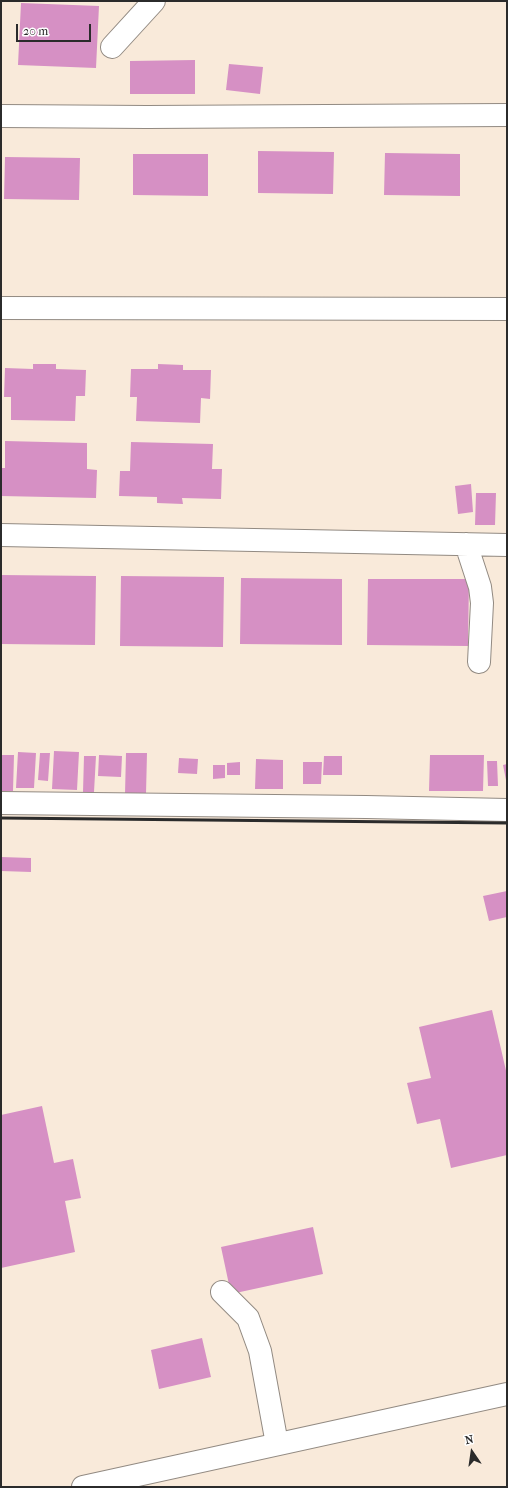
<!DOCTYPE html>
<style>
body{margin:0}
#map{position:relative;width:508px;height:1488px;overflow:hidden;background:#f9eada;font-family:"IM FELL French Canon",serif}
canvas{display:block}
.frame{position:absolute;inset:0;border:2px solid #2b2b2b;pointer-events:none}
.north{position:absolute;left:452px;top:1432px;width:40px;height:40px;-webkit-text-stroke:3px #fff;paint-order:stroke;rotate:347deg;font-size:11px;font-weight:700;line-height:16px;text-align:center;color:#2b2b2b}
.north::after{content:'';display:block;margin:auto;width:14px;height:18px;background:#2b2b2b;clip-path:polygon(50% 0,100% 100%,50% 72%,0 100%)}
.scale{position:absolute;left:16px;top:24px;width:75px;height:18px;box-sizing:border-box;border:2px solid #2b2b2b;border-top:0;padding-left:5px;font-size:12px;line-height:14px;white-space:nowrap;color:#2b2b2b;-webkit-text-stroke:3px #fff;paint-order:stroke}
</style>
<div id="map">
<canvas width="508" height="1488"></canvas>
<div class="frame"></div>
<div class="north">N</div>
<div class="scale">20 m</div>
</div>
<script>
const context = document.querySelector('canvas').getContext('2d');
context.lineJoin = 'round';
function fill(path, color) { context.fillStyle = color; context.fill(path, 'evenodd'); }
const shape = rows => new Path2D(rows.map(r => 'M' + r).join(''));
function trace(path, color, width, dash) { context.strokeStyle = color; context.lineWidth = width; context.lineCap = dash ? 'butt' : 'round'; context.setLineDash(dash || []); context.stroke(path); }
fill(shape([
 [21,3,99,6,96,68,18,65],
 [195,60,195,94,130,94,130,61],
 [229,64,263,67,260,94,226,90],
 [258,151,334,152,333,194,258,193],
 [385,153,460,154,460,196,384,195],
 [133,154,208,154,208,196,133,195],
 [5,157,80,158,79,200,4,199],
 [33,364,56,364,56,369,86,370,85,396,76,396,75,421,11,420,11,397,4,397,5,368,33,369],
 [158,364,183,365,183,370,211,370,210,399,201,398,200,423,136,421,137,397,130,397,131,369,158,369],
 [5,441,87,443,87,469,97,470,96,498,1,496,1,468,5,468],
 [131,442,213,444,212,469,222,469,221,499,182,498,183,504,157,503,157,497,119,496,120,471,130,471],
 [471,484,473,512,458,514,455,486],
 [476,493,496,493,495,525,475,525],
 [1,575,96,576,95,645,1,644],
 [121,576,224,577,223,647,120,646],
 [241,578,342,579,342,645,240,644],
 [368,579,469,579,468,646,367,645],
 [54,751,79,752,77,790,52,789],
 [18,752,36,753,34,788,16,788],
 [40,753,50,753,48,781,38,780],
 [126,753,147,753,146,794,125,794],
 [1,755,14,755,13,791,1,791],
 [99,755,122,756,121,777,98,776],
 [430,755,484,755,483,791,429,791],
 [84,756,96,756,94,792,83,792],
 [324,756,342,756,342,775,323,775],
 [179,758,198,759,197,774,178,773],
 [256,759,283,760,283,789,255,789],
 [487,761,497,761,498,786,488,786],
 [240,762,240,775,227,775,227,763],
 [303,762,322,762,321,784,303,784],
 [507,764,507,780,506,780,503,765],
 [213,765,225,765,225,778,213,779],
 [1,857,31,858,31,872,1,871],
 [507,891,507,917,489,921,483,896],
 [492,1010,507,1075,507,1155,451,1168,440,1119,417,1124,407,1083,431,1078,419,1027],
 [42,1106,54,1163,73,1159,81,1198,65,1201,75,1252,1,1268,1,1115],
 [313,1227,323,1274,231,1294,221,1247],
 [202,1338,211,1377,159,1389,151,1350]
]), '#d690c4');
const minor = shape([
 [112,47,154,1],
 [1,116,147,117,507,115],
 [1,308,507,309],
 [1,535,507,545],
 [466,544,480,587,482,603,479,662],
 [1,803,366,807,507,810],
 [222,1292,248,1318,260,1351,277,1444],
 [83,1487,507,1394]
]);
trace(minor, '#928a82', 24);
trace(minor, '#fff', 22);
trace(shape([
 [1,818,507,823]
]), '#2b2b2b', 3);
</script>
